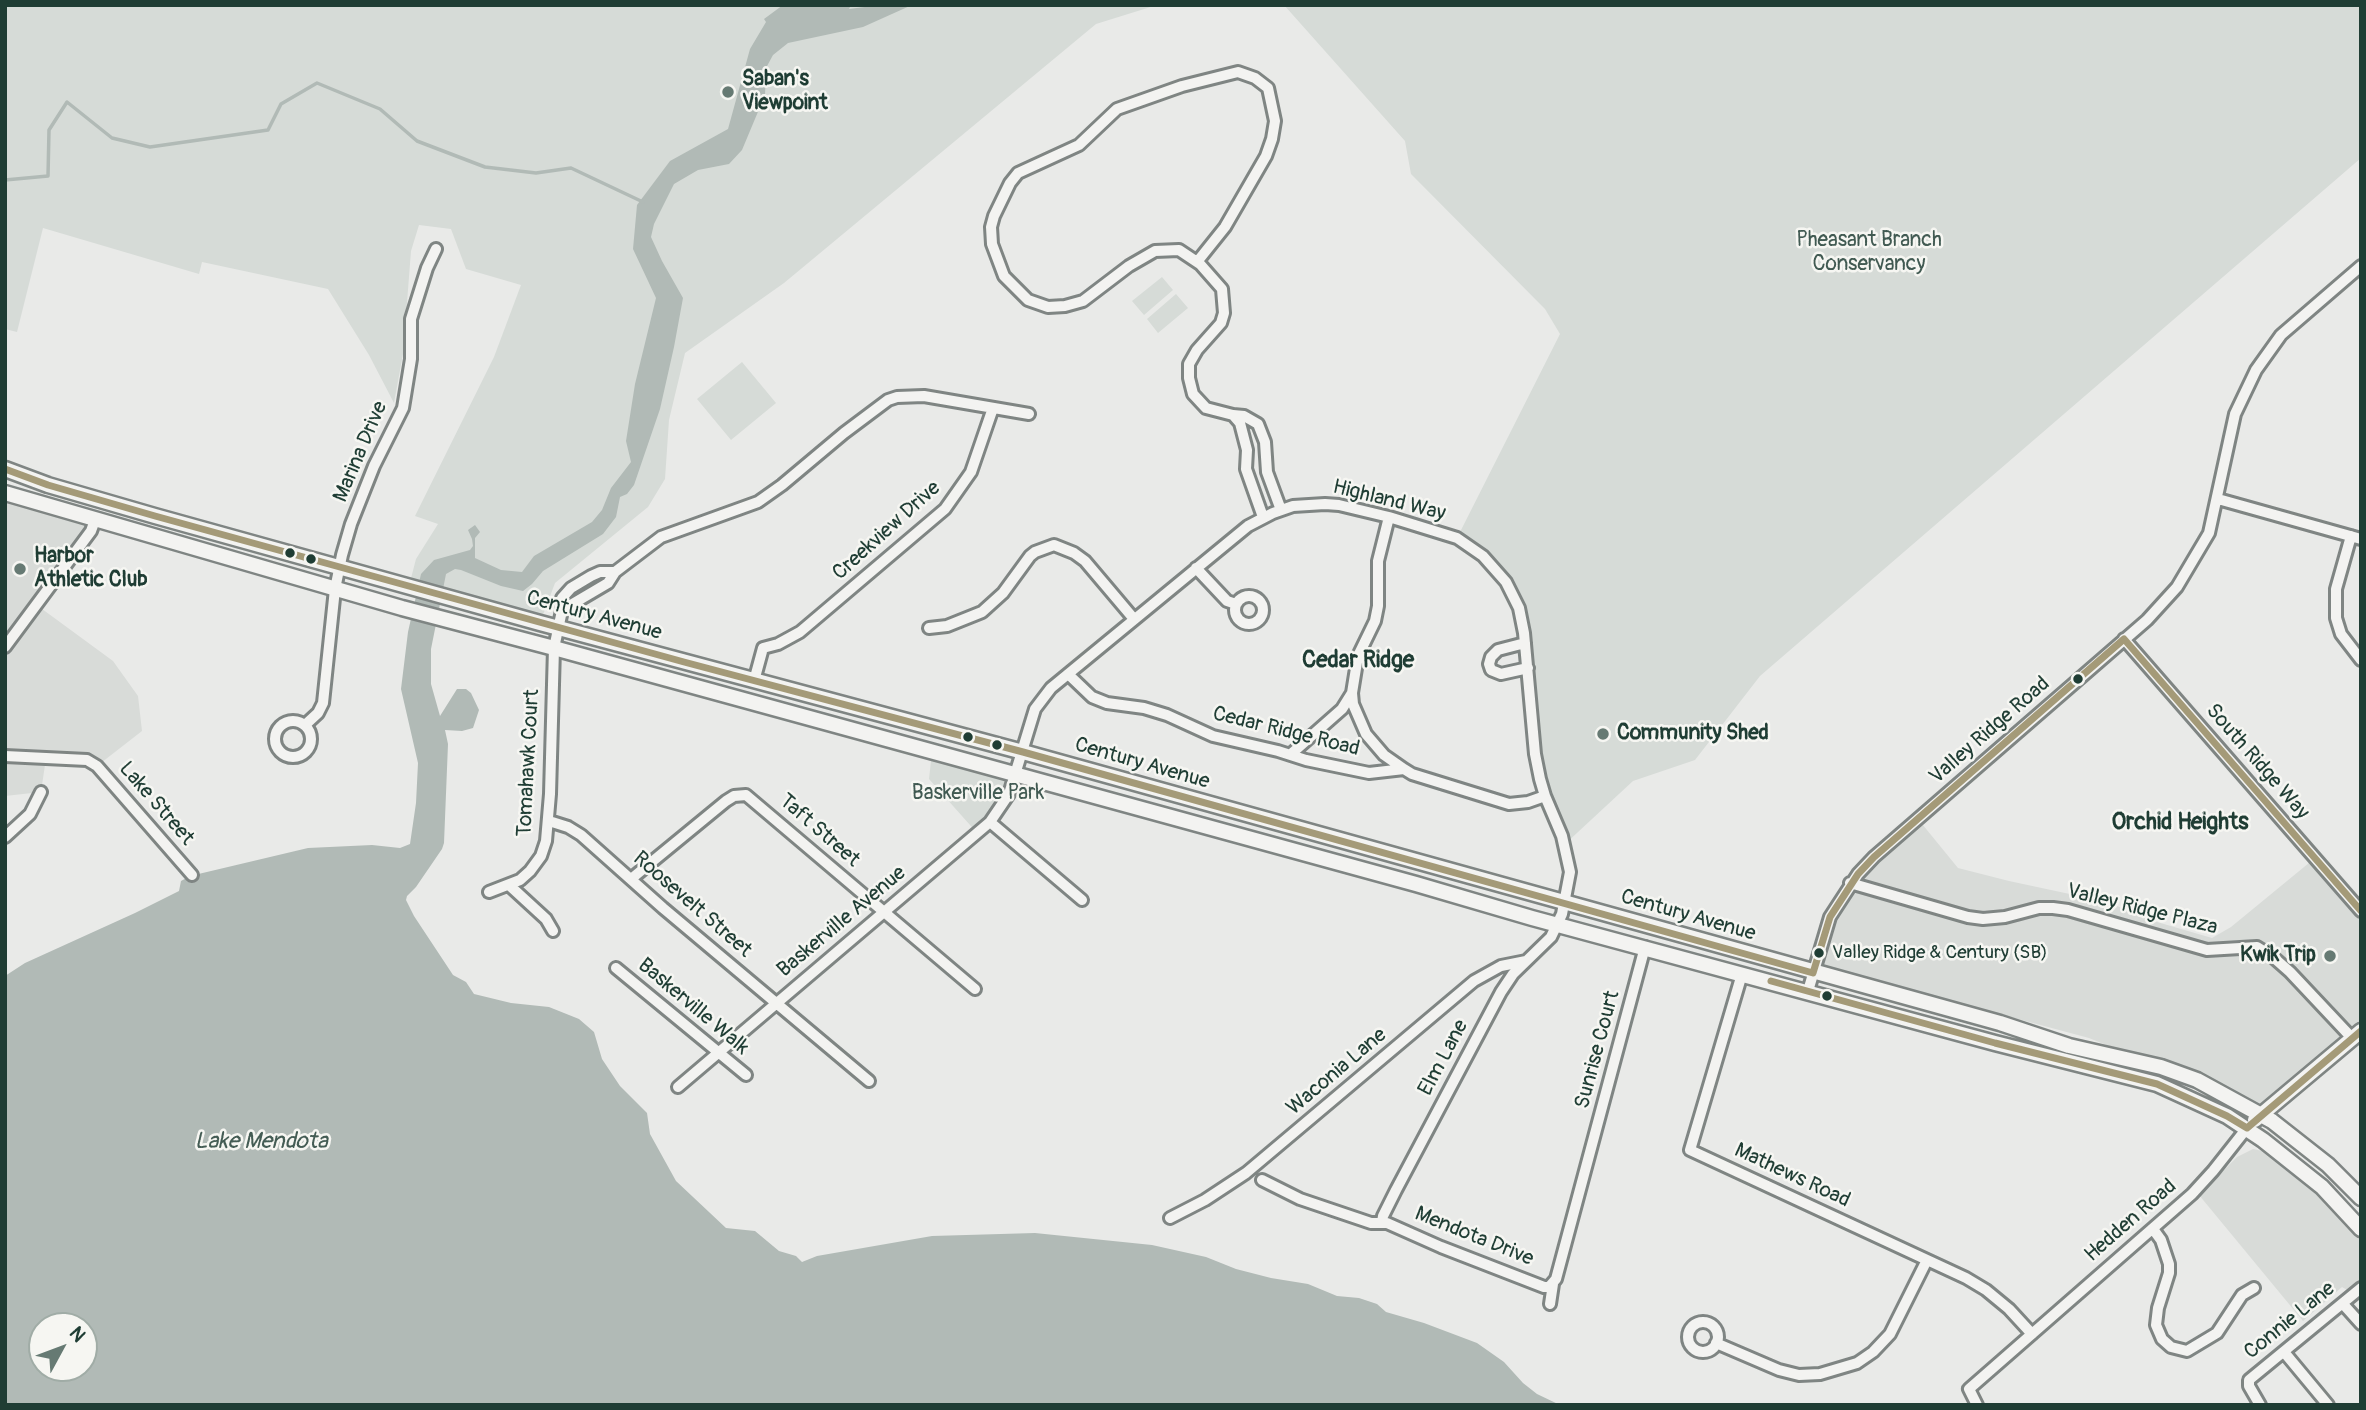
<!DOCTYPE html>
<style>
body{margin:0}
#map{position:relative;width:2366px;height:1410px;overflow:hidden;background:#e9eae8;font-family:Pangolin,sans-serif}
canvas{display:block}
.frame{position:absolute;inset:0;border:7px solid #1f3d34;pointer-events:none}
.north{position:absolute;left:28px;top:1312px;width:70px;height:70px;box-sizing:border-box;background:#f6f6f2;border:2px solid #a0aca6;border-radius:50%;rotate:49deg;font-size:19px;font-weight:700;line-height:28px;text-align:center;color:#1f3d34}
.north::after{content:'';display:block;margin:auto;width:24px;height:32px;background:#667a73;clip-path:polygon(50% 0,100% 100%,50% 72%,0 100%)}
</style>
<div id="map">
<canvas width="2366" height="1410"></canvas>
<div class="frame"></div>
<div class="north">N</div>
</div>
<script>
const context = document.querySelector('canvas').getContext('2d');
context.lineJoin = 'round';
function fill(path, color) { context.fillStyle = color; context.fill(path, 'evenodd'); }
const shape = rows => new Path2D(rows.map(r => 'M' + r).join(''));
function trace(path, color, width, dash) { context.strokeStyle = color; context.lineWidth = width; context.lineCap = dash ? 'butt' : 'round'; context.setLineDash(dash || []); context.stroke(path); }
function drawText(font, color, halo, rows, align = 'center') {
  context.font = font + ' Pangolin,sans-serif'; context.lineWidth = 5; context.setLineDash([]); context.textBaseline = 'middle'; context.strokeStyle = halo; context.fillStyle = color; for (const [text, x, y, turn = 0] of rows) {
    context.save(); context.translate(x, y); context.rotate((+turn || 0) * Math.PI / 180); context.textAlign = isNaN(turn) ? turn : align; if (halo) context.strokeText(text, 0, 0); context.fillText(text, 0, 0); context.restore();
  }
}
fill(shape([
 [5,493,95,520,38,606,113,661,138,696,142,731,97,766,46,758,41,792,5,796],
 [1918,819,1958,868,2009,881,2107,902,2157,922,2212,938,2231,927,2315,858,2361,911,2361,1031,2261,1114,2161,1067,2089,1038,1977,1008,1886,993,1813,973,1839,900],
 [2253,1149,2267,1152,2308,1184,2361,1234,2361,1288,2354,1294,2342,1287,2303,1321,2199,1195,2237,1157]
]), '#d8dbd8');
fill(shape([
 [5,5,1157,5,1096,24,784,283,685,353,669,420,665,479,648,507,555,583,540,623,409,586,416,559,438,524,415,516,494,357,521,285,466,269,451,229,419,225,411,251,403,354,394,403,369,355,328,289,202,262,199,274,43,228,17,332,5,329],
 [1284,5,2361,5,2361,158,1760,676,1695,760,1633,781,1564,845,1545,796,1524,633,1506,582,1457,538,1560,334,1545,309,1411,174,1405,141],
 [1162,277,1173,290,1144,315,1132,301],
 [1176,294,1188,308,1158,333,1147,319],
 [742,362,776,403,731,440,697,399],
 [932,752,1016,776,978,834,929,779]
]), '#d6dbd7');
fill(shape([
 [783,5,851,5,849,9,880,5,912,5,863,27,788,43,773,55,766,68,765,95,742,150,729,164,698,170,674,184,654,224,651,237,662,261,683,298,674,347,660,409,634,485,627,494,620,497,616,517,603,534,543,571,532,584,523,591,501,586,461,570,455,569,446,574,431,649,431,684,440,716,457,689,466,689,471,693,479,710,473,728,462,731,445,730,448,744,444,843,442,849,416,887,407,896,406,900,414,916,453,975,466,982,474,994,511,1003,549,1007,579,1019,594,1032,602,1059,620,1086,647,1113,650,1134,676,1181,726,1228,755,1231,779,1251,796,1256,802,1262,817,1256,932,1236,1035,1233,1152,1245,1206,1257,1236,1269,1271,1278,1308,1284,1337,1296,1359,1298,1377,1304,1386,1312,1424,1323,1477,1343,1504,1362,1523,1383,1537,1394,1560,1405,5,1405,5,976,25,963,135,913,179,891,181,881,190,876,308,848,372,845,400,848,410,844,416,803,418,763,401,689,408,632,421,574,434,560,470,550,473,546,472,539,468,530,475,525,480,532,475,538,475,558,501,570,522,572,534,556,592,522,602,510,611,488,631,462,626,441,635,384,656,298,633,249,637,205,670,161,728,129,750,49,766,22,764,19],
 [42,1326,84,1326,84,1368,42,1368]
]), '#b1bab6');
trace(shape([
 [5,180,48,176,49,130,67,102,112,138,150,147,268,130,281,104,317,83,380,109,417,141,485,167,536,173,571,168,643,202]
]), '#b1bab6', 3.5);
const minor = shape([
 [1197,262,1225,227,1266,156,1272,139,1275,121,1268,88,1255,78,1238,72,1182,86,1117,109,1079,145,1018,173,1010,183,994,216,991,227,992,244,1004,276,1028,300,1048,307,1065,306,1083,301,1129,266,1155,251,1179,250,1200,264,1222,289,1224,313,1221,323,1197,350,1189,364,1189,378,1193,394,1206,408,1233,415,1244,416,1258,424,1265,442,1267,472,1281,510],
 [1233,415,1240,423,1247,450,1246,469,1263,517],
 [2218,499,2361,539],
 [1389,517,1378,561,1378,606,1375,621,1358,656,1352,693,1353,704,1366,734,1384,755,1404,769],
 [2351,536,2336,589,2336,618,2341,634,2361,660],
 [1196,568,1227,601,1236,604],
 '1235 610a14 14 0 1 1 28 0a14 14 0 1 1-28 0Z',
 [563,606,569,606,608,583,615,572,661,537,758,502,782,485,844,433,888,400,897,397,924,396,1029,414],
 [929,628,947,626,982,612,1003,593,1030,556,1035,552,1054,545,1074,553,1085,561,1134,619],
 [2124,639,2361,911],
 [1525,643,1498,650,1491,657,1489,664,1491,670,1501,674,1528,668],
 [5,647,91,531,95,520],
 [1068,674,1092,697,1107,703,1144,708,1167,715,1213,736,1278,751,1306,760,1369,773,1404,769,1412,774,1509,804,1528,802,1545,796],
 [754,681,763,648,778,644,800,632,945,509,971,472,993,408],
 '275 739a18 18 0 1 1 36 0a18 18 0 1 1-36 0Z',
 [305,725,318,713,323,703,335,589,342,555,351,524,374,466,403,408,411,359,411,319,427,268,436,249],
 [1291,754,1342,709,1352,693],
 [5,756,87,760,97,766,192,875],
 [549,821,568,827,581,835,663,908,869,1081],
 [990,822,1082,900],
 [5,837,30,814,41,792],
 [631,879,726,801,734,796,746,795,975,989],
 [1850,883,1968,917,1983,919,2005,917,2039,908,2053,908,2068,910,2207,950,2257,947,2273,957,2290,972,2352,1038],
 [509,885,546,919,553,931],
 [489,892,520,880,530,871,541,856,546,841,550,794,554,648,563,606,562,598,571,588,591,576,600,572,615,572],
 [616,968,746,1075],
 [1742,974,1690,1150,1966,1278,1986,1290,2009,1309,2032,1334],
 [1808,991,1830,917,1858,874,1874,857,2147,620,2177,587,2209,533,2235,414,2256,370,2281,335,2361,266],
 [678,1087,990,822,1009,794,1035,709,1051,688,1248,526,1273,513,1293,506,1325,504,1339,505,1389,517,1457,538,1483,556,1506,582,1519,608,1524,633,1535,754,1540,779,1545,796,1562,836,1570,872,1562,914,1551,937,1513,974,1501,992,1396,1190,1383,1216,1382,1222],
 [1262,1180,1300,1199,1371,1223,1387,1223,1441,1247,1544,1287,1549,1287,1556,1279,1645,947],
 [1170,1218,1205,1200,1246,1173,1474,981,1501,966,1526,961],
 [2153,1229,2161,1240,2169,1264,2169,1273,2158,1308,2156,1325,2162,1339,2171,1347,2187,1351,2217,1333,2242,1295,2254,1288],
 [1550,1304,1553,1284],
 [2343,1304,2361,1324],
 '1688 1337a15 15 0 1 1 30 0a15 15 0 1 1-30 0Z',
 [1716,1343,1779,1370,1799,1375,1820,1374,1857,1363,1873,1352,1890,1334,1927,1260],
 [2284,1352,2328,1405],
 [1977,1405,1969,1389,2192,1194,2213,1171,2247,1128],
 [2260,1405,2249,1386,2249,1380,2361,1288]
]);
const secondary = shape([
 [5,469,48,485,155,516,540,623,1023,752,2000,1023,2069,1046,2161,1067,2197,1080,2272,1121,2328,1165,2361,1198],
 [5,493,402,608,554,648,1416,884,1532,918,1995,1043,2157,1084,2227,1116,2263,1140,2322,1187,2361,1229],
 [2255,1120,2361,1031]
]);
trace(minor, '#7f8583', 16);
trace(secondary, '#7f8583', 19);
trace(minor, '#f3f3f1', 10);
trace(secondary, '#f3f3f1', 14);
trace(shape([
 [5,469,48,485,155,516,684,662,1023,752,1813,973,1830,917,1858,874,1874,857,2124,639,2361,911],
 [1771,981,1995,1043,2157,1084,2227,1116,2247,1128,2361,1031]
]), '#a49a78', 7);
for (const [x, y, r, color] of [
 [728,92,7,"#667a73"],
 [290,553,6,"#1f3d34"],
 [311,559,6,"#1f3d34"],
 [20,569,7,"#667a73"],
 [2078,679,6,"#1f3d34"],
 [1603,734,7,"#667a73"],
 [968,737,6,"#1f3d34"],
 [997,745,6,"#1f3d34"],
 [1819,953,6,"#1f3d34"],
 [2330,956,7,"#667a73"],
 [1827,996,6,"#1f3d34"]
]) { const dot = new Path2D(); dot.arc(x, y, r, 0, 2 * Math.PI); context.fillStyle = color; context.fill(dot); trace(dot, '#f6f6f2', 2.5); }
drawText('19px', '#1f3d34', '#f6f6f2', [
 ["Valley Ridge & Century (SB)",1832,953]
], 'left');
drawText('bold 21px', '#1f3d34', '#f6f6f2', [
 ["Saban's",742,80],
 ["Viewpoint",742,104],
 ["Harbor",34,557],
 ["Athletic Club",34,581],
 ["Community Shed",1617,734],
 ["Kwik Trip",2316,956,"right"]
], 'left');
drawText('21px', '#415a52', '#f6f6f2', [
 ["Pheasant Branch",1869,241],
 ["Conservancy",1869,265],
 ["Baskerville Park",978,794]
]);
drawText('21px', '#1f3d34', '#f6f6f2', [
 ["Marina Drive",361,452,-67],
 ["Highland Way",1389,501,14],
 ["Creekview Drive",887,531,-42],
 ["Century Avenue",594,616,15],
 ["Valley Ridge Road",1990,731,-41],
 ["Cedar Ridge Road",1286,732,14],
 ["South Ridge Way",2257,762,49],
 ["Tomahawk Court",529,763,-87],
 ["Century Avenue",1142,764,16],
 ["Lake Street",156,804,49],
 ["Taft Street",819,831,41],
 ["Roosevelt Street",692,905,41],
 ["Valley Ridge Plaza",2142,910,14],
 ["Century Avenue",1688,916,16],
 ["Baskerville Avenue",842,922,-40],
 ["Baskerville Walk",693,1007,40],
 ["Sunrise Court",1598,1050,-75],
 ["Elm Lane",1444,1058,-62],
 ["Waconia Lane",1337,1072,-40],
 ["Mathews Road",1792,1176,25],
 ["Hedden Road",2131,1221,-41],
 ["Mendota Drive",1474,1237,22],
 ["Connie Lane",2290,1321,-39]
]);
drawText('bold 23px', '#1f3d34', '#f6f6f2', [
 ["Cedar Ridge",1358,661],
 ["Orchid Heights",2180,823]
]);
drawText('italic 23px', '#445c54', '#f6f6f2', [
 ["Lake Mendota",261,1142]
]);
</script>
